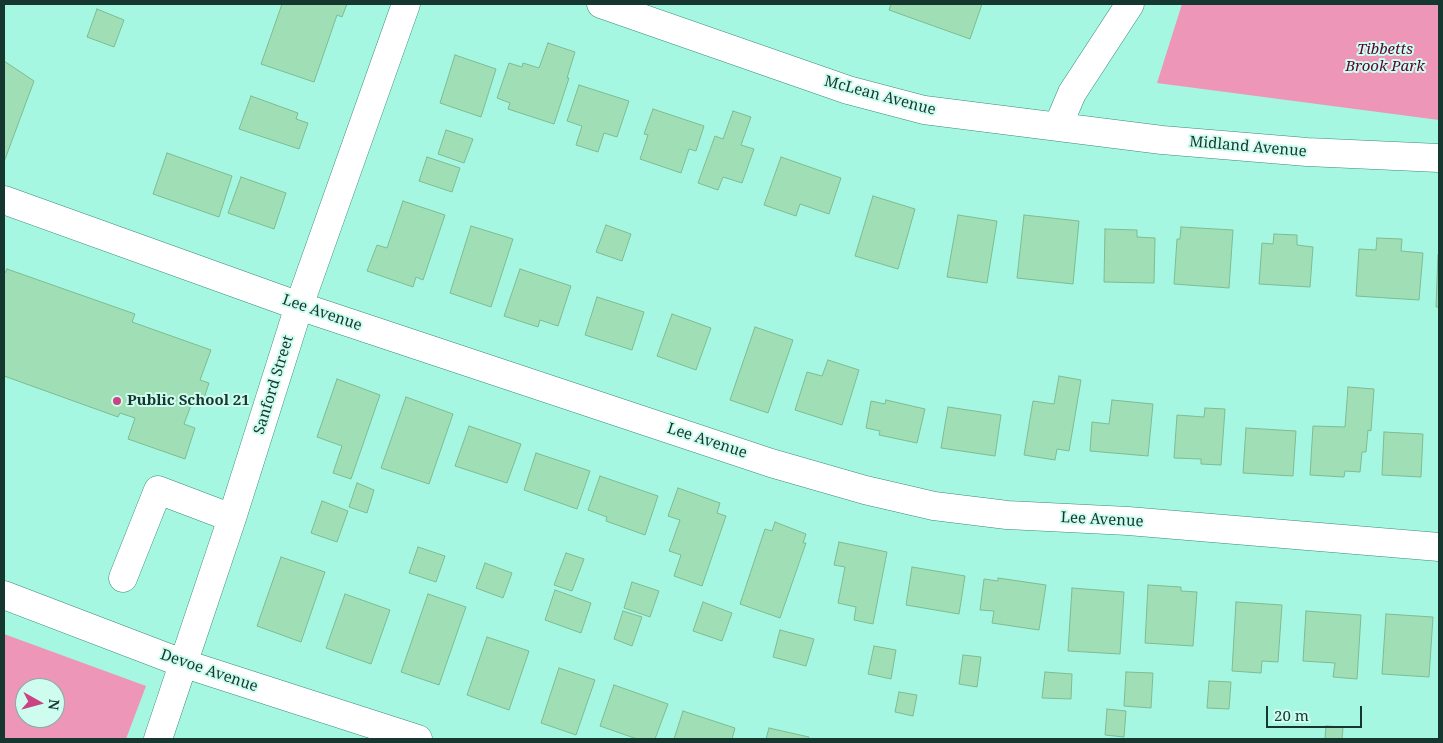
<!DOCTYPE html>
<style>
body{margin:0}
#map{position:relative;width:1443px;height:743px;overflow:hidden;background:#a5f7e1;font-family:"Noto Serif",serif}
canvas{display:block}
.frame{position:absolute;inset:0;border:5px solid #15372f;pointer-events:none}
.north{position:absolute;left:15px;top:678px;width:50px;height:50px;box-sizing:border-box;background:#cefdef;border:1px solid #84aea2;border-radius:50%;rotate:97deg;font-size:14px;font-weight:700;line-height:20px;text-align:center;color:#15372f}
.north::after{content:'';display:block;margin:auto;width:18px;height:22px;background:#ca4382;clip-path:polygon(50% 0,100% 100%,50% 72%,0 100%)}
.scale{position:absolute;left:1266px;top:706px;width:96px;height:22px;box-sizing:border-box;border:2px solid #15372f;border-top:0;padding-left:6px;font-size:15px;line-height:18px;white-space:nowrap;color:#15372f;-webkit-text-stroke:4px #cefdef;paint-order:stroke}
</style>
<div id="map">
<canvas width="1443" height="743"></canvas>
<div class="frame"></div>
<div class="north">N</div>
<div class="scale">20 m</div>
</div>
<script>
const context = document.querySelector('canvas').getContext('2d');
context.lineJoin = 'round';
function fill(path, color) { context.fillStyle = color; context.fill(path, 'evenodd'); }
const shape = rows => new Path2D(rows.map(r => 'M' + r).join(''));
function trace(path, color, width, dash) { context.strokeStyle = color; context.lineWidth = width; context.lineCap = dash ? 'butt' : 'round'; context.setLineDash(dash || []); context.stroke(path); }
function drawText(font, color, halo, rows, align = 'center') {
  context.font = font + ' "Noto Serif",serif'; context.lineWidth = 4; context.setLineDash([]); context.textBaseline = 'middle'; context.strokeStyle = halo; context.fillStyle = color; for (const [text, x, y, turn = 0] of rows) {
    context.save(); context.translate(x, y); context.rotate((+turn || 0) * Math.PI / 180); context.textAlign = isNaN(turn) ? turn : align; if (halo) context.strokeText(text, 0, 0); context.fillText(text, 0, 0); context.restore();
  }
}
fill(shape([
 [1182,4,1439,4,1439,120,1157,83],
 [4,634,146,686,126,739,4,739],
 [25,688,55,688,55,718,25,718]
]), '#ed96b7');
const building = shape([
 [282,4,347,4,342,17,337,15,314,82,261,64,282,4],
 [891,4,982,4,970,39,889,10,891,4],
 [97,9,124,20,114,47,87,37,97,9],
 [548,43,575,52,567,78,569,78,554,124,508,109,510,103,497,98,509,63,522,67,523,63,539,68,548,43],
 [455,55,496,69,481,117,440,103,455,55],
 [4,61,34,81,4,162,4,61],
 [579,85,629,101,617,137,604,133,598,152,576,145,582,126,567,121,579,85],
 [251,96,298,113,296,119,308,123,299,149,239,129,251,96],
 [653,109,704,126,696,151,689,149,681,173,640,159,648,135,644,134,653,109],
 [733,111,751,117,741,145,754,149,742,183,723,177,718,190,698,183,715,136,723,139,733,111],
 [446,130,473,139,464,163,438,154,446,130],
 [167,153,232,176,219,217,153,194,167,153],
 [427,157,460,168,452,192,419,181,427,157],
 [781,157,841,178,829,214,800,204,796,216,764,205,781,157],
 [241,177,286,193,274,229,228,213,241,177],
 [873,196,915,209,898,269,855,256,873,196],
 [403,201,445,215,423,280,416,277,413,287,367,271,377,245,387,248,403,201],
 [958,215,997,221,987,283,947,277,958,215],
 [1024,215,1079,221,1073,284,1017,278,1024,215],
 [606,225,631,234,622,261,596,252,606,225],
 [471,226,513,239,491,307,450,293,471,226],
 [1181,227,1233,230,1229,288,1174,284,1177,239,1180,239,1181,227],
 [1105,229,1137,230,1137,237,1155,238,1154,283,1104,282,1105,229],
 [1274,234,1297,235,1297,245,1313,247,1310,287,1259,284,1262,243,1273,244,1274,234],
 [1377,238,1402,239,1401,251,1423,253,1419,300,1356,296,1359,249,1376,250,1377,238],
 [1438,255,1439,255,1439,307,1436,307,1438,255],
 [7,269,135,314,132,322,211,350,200,380,209,383,202,404,193,400,184,424,195,428,185,459,128,439,135,418,120,413,118,417,4,376,4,272,5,273,7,269],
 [520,269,571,286,558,326,540,320,538,327,504,316,520,269],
 [597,297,644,312,632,350,585,335,597,297],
 [672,314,711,328,696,370,657,356,672,314],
 [755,327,793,340,768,413,730,400,755,327],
 [828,360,859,370,842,425,795,410,807,372,822,376,828,360],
 [1059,376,1081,380,1069,451,1057,449,1055,460,1024,455,1033,401,1054,404,1059,376],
 [337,379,380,395,351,479,333,473,342,446,317,437,337,379],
 [1348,387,1374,389,1371,431,1368,430,1366,452,1362,452,1360,472,1345,471,1344,477,1310,475,1313,426,1345,427,1348,387],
 [406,397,453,414,429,484,381,468,406,397],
 [886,400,925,409,917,443,879,435,880,431,866,428,871,401,885,404,886,400],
 [1112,400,1153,404,1148,456,1090,451,1092,422,1109,424,1112,400],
 [948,407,1001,415,995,456,941,448,948,407],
 [1205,408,1225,409,1221,465,1201,464,1201,459,1174,458,1177,415,1204,417,1205,408],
 [469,426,521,444,507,483,455,466,469,426],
 [1246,428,1296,431,1293,476,1243,473,1246,428],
 [1384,432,1423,434,1421,477,1382,475,1384,432],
 [536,453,590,471,577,509,524,490,536,453],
 [600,476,658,496,645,535,606,521,607,517,588,510,600,476],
 [357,483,374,490,367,513,349,507,357,483],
 [678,488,720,503,717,513,726,516,702,586,674,576,681,555,669,551,680,520,668,516,678,488],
 [322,501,348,511,337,542,311,533,322,501],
 [775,522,806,534,803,543,806,543,780,618,740,604,765,529,772,531,775,522],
 [839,542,887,552,873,624,854,620,856,607,838,603,845,567,834,565,839,542],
 [418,547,445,556,436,582,409,573,418,547],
 [566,553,584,559,572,591,554,585,566,553],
 [281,557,325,572,301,642,257,626,281,557],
 [485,563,512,573,503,598,476,588,485,563],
 [912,567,965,576,959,614,906,605,912,567],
 [998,578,1046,585,1039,630,992,623,994,611,980,610,984,579,998,581,998,578],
 [632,582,659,591,650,617,624,608,632,582],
 [1148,585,1181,587,1181,591,1197,592,1193,646,1145,643,1148,585],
 [1072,588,1124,592,1120,654,1068,651,1072,588],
 [555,590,591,603,581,633,545,620,555,590],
 [345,594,390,610,371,664,326,648,345,594],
 [428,594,466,607,439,685,401,672,428,594],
 [703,602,732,613,722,641,693,631,703,602],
 [1236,602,1282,605,1278,662,1262,661,1261,673,1232,671,1236,602],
 [623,611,642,617,632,646,614,639,623,611],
 [1306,611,1361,615,1357,679,1333,677,1335,663,1303,661,1306,611],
 [1386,614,1433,617,1429,677,1382,674,1386,614],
 [780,630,814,639,806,666,773,657,780,630],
 [487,637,529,651,509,710,467,695,487,637],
 [874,646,896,650,891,679,868,674,874,646],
 [963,655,981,657,977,687,959,684,963,655],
 [559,668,595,680,576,735,541,723,559,668],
 [1045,672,1072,674,1071,699,1042,698,1045,672],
 [1126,672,1153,673,1151,708,1124,706,1126,672],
 [1209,681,1231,682,1229,709,1207,708,1209,681],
 [614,685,668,704,655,739,637,739,600,726,614,685],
 [899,692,917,695,913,716,895,712,899,692],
 [1107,709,1126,711,1124,737,1105,735,1107,709],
 [683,711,735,728,732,739,674,739,683,711],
 [1326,726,1343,727,1342,739,1325,739,1326,726],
 [769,728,809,737,808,739,766,739,769,728]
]);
fill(building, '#a0deb5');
trace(building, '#7ebb93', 1);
const minor = shape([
 [601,4,848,90,924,110,1162,140,1307,152,1439,158],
 [1058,126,1072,93,1130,4],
 [4,200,299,306,771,463,865,490,934,506,1007,515,1128,521,1439,547],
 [123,578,158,490,232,518],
 [4,595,182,663,418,739],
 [158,739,232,518,299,306,406,4]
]);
trace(minor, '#398b78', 29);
trace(minor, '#fff', 28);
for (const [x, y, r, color] of [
 [117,401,5,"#ca4382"]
]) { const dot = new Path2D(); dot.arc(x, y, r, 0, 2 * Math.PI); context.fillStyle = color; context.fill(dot); trace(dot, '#cefdef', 2); }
drawText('italic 15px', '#590232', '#cefdef', [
 ["Tibbetts",1385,50],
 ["Brook Park",1385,67]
]);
drawText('15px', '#15372f', '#cefdef', [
 ["McLean Avenue",880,96,15],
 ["Midland Avenue",1248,147,5],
 ["Lee Avenue",322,313,19],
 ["Sanford Street",274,385,-73],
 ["Lee Avenue",707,441,18],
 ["Lee Avenue",1102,520,3],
 ["Devoe Avenue",209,671,19]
]);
drawText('bold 15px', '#15372f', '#cefdef', [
 ["Public School 21",127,401]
], 'left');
</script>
